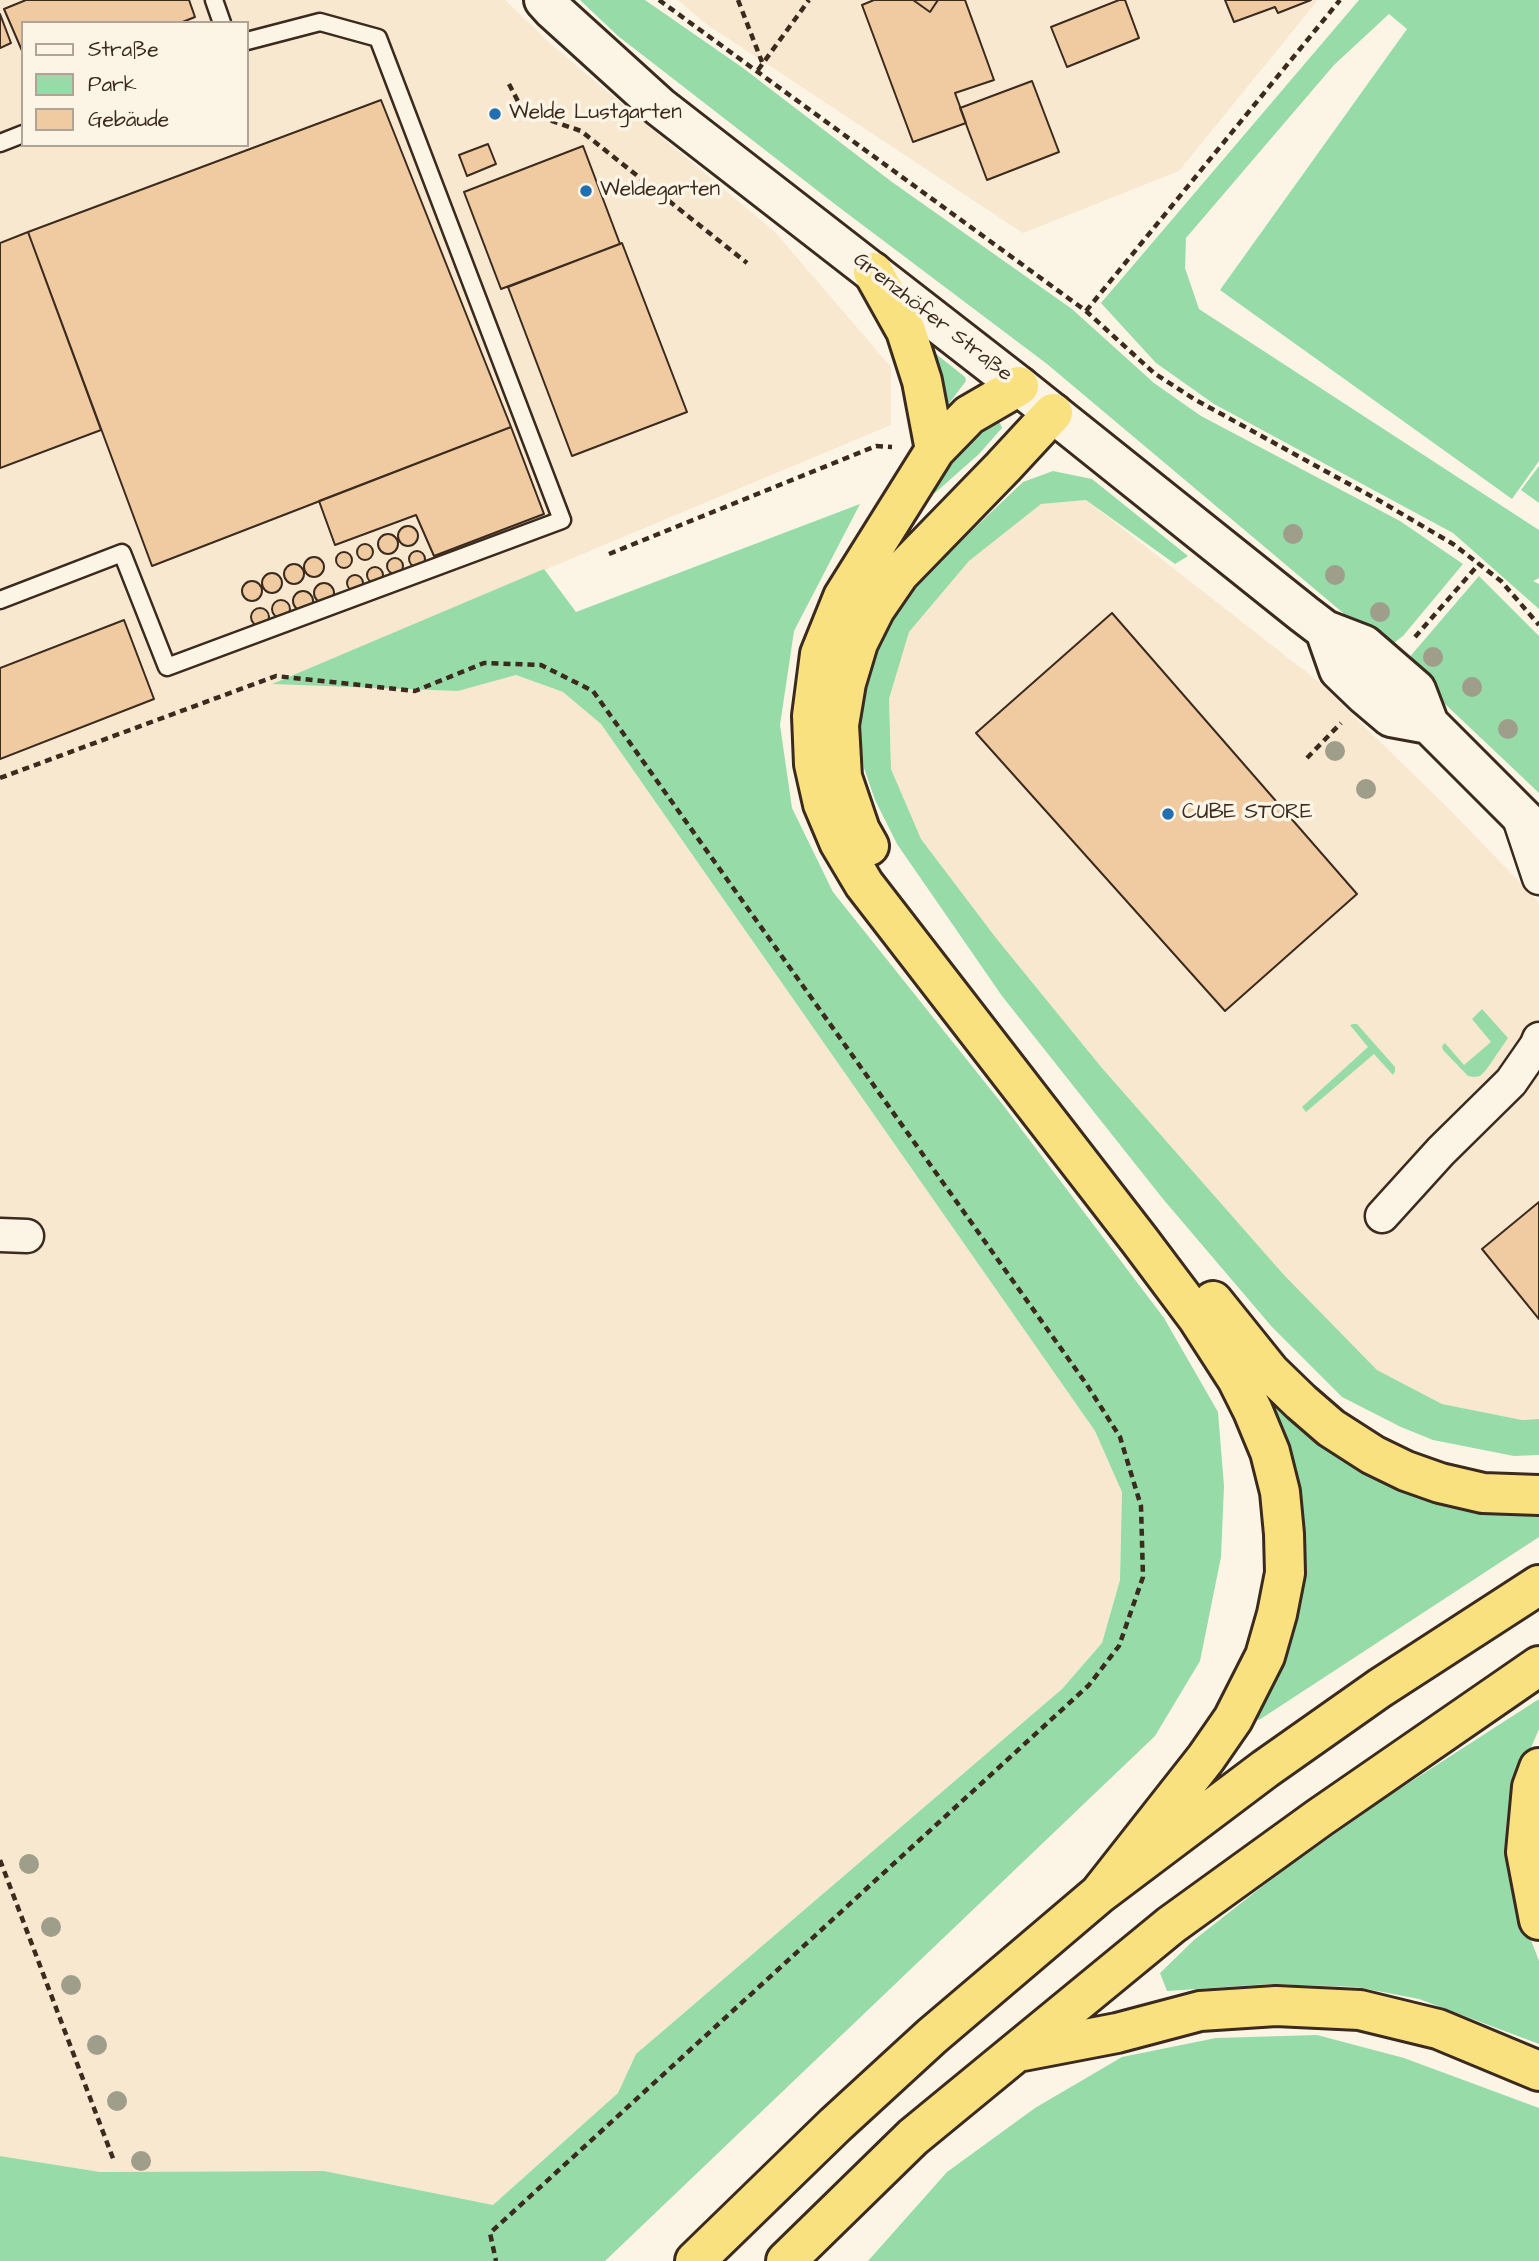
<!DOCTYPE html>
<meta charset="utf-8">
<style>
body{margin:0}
#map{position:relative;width:1539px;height:2261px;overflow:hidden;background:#fcf5e5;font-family:"Architects Daughter",sans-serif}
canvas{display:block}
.legend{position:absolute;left:21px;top:21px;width:228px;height:126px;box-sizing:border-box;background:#fcf5e5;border:2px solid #afa495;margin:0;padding:9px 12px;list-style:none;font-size:21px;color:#3b2a1e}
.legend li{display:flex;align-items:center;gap:14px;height:35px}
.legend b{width:35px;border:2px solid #afa495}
</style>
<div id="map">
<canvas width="1539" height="2261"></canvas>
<ul class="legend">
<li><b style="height:9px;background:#fcf5e5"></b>Straße</li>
<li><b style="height:19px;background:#96dba8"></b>Park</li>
<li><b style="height:19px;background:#f0caa0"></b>Gebäude</li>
</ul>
</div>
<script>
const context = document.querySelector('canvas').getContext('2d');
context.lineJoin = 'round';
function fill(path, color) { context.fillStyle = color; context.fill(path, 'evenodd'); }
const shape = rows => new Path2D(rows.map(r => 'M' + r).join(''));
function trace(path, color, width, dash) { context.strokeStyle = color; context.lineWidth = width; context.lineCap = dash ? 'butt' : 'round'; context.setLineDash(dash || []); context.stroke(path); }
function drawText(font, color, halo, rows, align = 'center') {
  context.font = font + ' "Architects Daughter",sans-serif'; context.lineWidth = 7; context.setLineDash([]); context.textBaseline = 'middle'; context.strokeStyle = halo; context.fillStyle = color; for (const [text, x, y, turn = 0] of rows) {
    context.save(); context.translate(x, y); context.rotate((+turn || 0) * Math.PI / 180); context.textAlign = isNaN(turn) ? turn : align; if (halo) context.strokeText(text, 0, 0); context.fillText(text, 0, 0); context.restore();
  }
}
fill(shape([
 [0,0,505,0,553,46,775,232,891,367,891,425,274,683,458,691,516,675,563,692,601,724,1095,1431,1122,1491,1120,1580,1102,1643,1062,1689,636,2054,618,2093,493,2205,324,2171,100,2172,0,2156],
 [23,23,247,23,247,145,23,145],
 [678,0,1318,0,1179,171,1023,233,706,24],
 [1086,500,1319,682,1451,811,1539,902,1539,1419,1522,1420,1442,1404,1377,1370,1284,1275,1102,1068,996,938,921,839,891,769,889,699,909,632,969,561,1041,504]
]), '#f8e8d0');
fill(shape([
 [580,0,645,0,743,68,892,182,1072,309,1154,383,1201,416,1400,521,1463,564,1403,636,1386,649,1047,364,836,205,618,36],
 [1359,0,1539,0,1539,461,1512,499,1220,290,1407,29,1389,14,1334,65,1186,238,1185,268,1199,309,1539,530,1539,578,1533,581,1539,584,1539,609,1453,533,1214,404,1156,363,1101,303],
 [931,350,965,377,966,381,944,410],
 [993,420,1000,423,1002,428,979,454,935,493,929,491,974,433],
 [1539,466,1539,503,1521,490],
 [1053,471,1092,479,1188,556,1175,564,1086,500,1041,504,969,561,909,632,889,699,891,769,921,839,996,938,1102,1068,1284,1275,1377,1370,1442,1404,1522,1420,1539,1419,1539,1455,1514,1456,1433,1440,1401,1427,1342,1397,1272,1327,1163,1199,1002,996,897,844,875,800,864,768,859,730,863,689,890,619,921,579,1023,482],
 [860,504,794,631,780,725,792,808,833,892,1003,1105,1164,1318,1218,1412,1224,1486,1221,1557,1200,1661,1155,1736,605,2261,0,2261,0,2156,100,2172,324,2171,493,2205,618,2093,636,2054,1062,1689,1102,1643,1120,1580,1122,1492,1095,1431,601,724,563,692,516,675,458,691,272,684,544,569,576,612],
 [1479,576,1539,636,1539,793,1406,667,1407,660],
 [1482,1009,1508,1038,1486,1070,1480,1076,1475,1077,1468,1076,1443,1050,1442,1046,1445,1043,1464,1065,1491,1042,1472,1019],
 [1353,1024,1357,1024,1395,1067,1395,1071,1393,1075,1374,1054,1306,1112,1302,1107,1368,1047,1350,1025],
 [1275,1406,1325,1445,1539,1514,1539,1537,1259,1720,1255,1718,1300,1573,1301,1502,1274,1414,1273,1407],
 [1539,1699,1539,1729,1524,1764,1518,1906,1539,1961,1539,2044,1419,1999,1357,1987,1269,1984,1167,1991,1160,1973,1194,1940,1282,1871,1387,1797],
 [1317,2035,1404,2058,1539,2108,1539,2261,868,2261,947,2172,1035,2108,1122,2057,1216,2038]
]), '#96dba8');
const building = shape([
 [26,0,189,0,195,17,180,23,23,23,23,53,4,9,26,0],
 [874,0,913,0,930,12,938,0,965,0,994,80,955,93,966,123,913,142,862,5,874,0],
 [913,0,938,0,930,12,913,0],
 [1119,0,1125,0,1139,38,1067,67,1051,27,1119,0],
 [1225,0,1311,0,1278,13,1275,7,1234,22,1225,0],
 [0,14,11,43,0,48,0,14],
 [1032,81,1059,152,987,180,960,108,1032,81],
 [381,100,511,427,152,566,28,232,381,100],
 [488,144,496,164,467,176,459,155,488,144],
 [583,146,620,244,501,289,464,192,583,146],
 [28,232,101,430,0,468,0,243,28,232],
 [622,243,687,412,572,456,508,287,622,243],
 [511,427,544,514,434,556,416,515,335,545,319,501,511,427],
 '398 536a10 10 0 1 1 20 0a10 10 0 1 1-20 0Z',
 '378 544a10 10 0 1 1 20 0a10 10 0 1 1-20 0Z',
 '357 552a8 8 0 1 1 16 0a8 8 0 1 1-16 0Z',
 '409 559a8 8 0 1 1 16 0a8 8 0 1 1-16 0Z',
 '336 560a8 8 0 1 1 16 0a8 8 0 1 1-16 0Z',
 '304 567a10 10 0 1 1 20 0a10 10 0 1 1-20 0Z',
 '387 566a8 8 0 1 1 16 0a8 8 0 1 1-16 0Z',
 '284 574a10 10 0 1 1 20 0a10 10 0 1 1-20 0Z',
 '367 575a8 8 0 1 1 16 0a8 8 0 1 1-16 0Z',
 '262 583a10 10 0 1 1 20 0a10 10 0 1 1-20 0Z',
 '347 583a8 8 0 1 1 16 0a8 8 0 1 1-16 0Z',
 '242 591a10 10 0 1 1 20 0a10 10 0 1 1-20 0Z',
 '314 593a10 10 0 1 1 20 0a10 10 0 1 1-20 0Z',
 '293 601a10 10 0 1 1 20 0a10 10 0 1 1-20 0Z',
 '272 609a9 9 0 1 1 18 0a9 9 0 1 1-18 0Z',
 '251 617a9 9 0 1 1 18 0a9 9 0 1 1-18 0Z',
 [1112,613,1357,894,1225,1011,976,733,1112,613],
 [124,620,154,699,0,759,0,668,124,620],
 [1539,1202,1539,1319,1482,1249,1539,1202]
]);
fill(building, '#f0caa0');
trace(building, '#3b2a1e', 2);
const lane = shape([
 [214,0,222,23],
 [0,143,23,134],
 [0,600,122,553,167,667,562,520,378,38,320,22,247,41]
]);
const street = shape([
 [1517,812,1539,878],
 [1382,1216,1441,1151,1511,1082,1536,1046,1539,1039],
 [0,1235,27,1236]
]);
const secondary = shape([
 [544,0,553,10,660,107,1019,386,1304,614,1325,630,1364,645,1416,690,1429,724,1539,834],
 [1325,630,1339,670,1365,695,1391,717,1429,724]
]);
const highway = shape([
 [873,272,906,331,922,381,935,450],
 [1019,386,969,415,935,450,843,597,820,654,812,716,814,764,823,804,839,842,864,884,1140,1241,1197,1317,1237,1379,1253,1411,1270,1452,1280,1492,1284,1534,1285,1573,1277,1614,1265,1656,1233,1719,1206,1758,1099,1894],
 [869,846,860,830,842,777,839,725,846,683,858,643,875,609,899,574,1003,467,1053,413],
 [1213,1301,1270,1372,1301,1402,1331,1428,1373,1455,1406,1471,1440,1483,1483,1493,1539,1495],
 [1539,1768,1532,1787,1526,1852,1539,1920],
 [1023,2051,1117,2033,1200,2011,1276,2006,1360,2010,1438,2029,1539,2071],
 [695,2261,835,2125,932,2036,1099,1894,1265,1769,1380,1688,1539,1585],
 [786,2261,913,2137,1171,1925,1319,1818,1539,1666]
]);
trace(lane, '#3b2a1e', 21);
trace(street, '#3b2a1e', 37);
trace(secondary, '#3b2a1e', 44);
trace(highway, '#3b2a1e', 44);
trace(shape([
 [659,0,1086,311,1154,373,1194,399,1380,501,1453,544,1501,581,1539,625],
 [738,0,762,62],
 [758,70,809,0],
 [509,84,523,111,581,131,747,263],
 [1086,311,1340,0],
 [609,554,876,446,892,447],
 [1415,637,1479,564],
 [1307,758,1341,723],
 [0,778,276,676,415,691,484,663,541,665,593,691,1087,1385,1120,1437,1141,1506,1143,1577,1119,1646,1089,1685,490,2233,496,2261],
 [0,1860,114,2161]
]), '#3b2a1e', 4.5, [7, 5]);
trace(lane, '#fcf5e5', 16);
trace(street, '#fcf5e5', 32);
trace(secondary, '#fcf5e5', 38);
trace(highway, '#fae180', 38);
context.fillStyle = '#9e9e8a';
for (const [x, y] of [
 [1293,534],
 [1335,575],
 [1380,612],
 [1433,657],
 [1472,687],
 [1508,729],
 [1335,751],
 [1366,789],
 [29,1864],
 [51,1927],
 [71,1985],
 [97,2045],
 [117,2101],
 [141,2161]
]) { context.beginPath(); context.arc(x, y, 10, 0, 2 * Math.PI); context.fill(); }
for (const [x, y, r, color] of [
 [495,114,7,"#1f6fb2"],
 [586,191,7,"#1f6fb2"],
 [1168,814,7,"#1f6fb2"]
]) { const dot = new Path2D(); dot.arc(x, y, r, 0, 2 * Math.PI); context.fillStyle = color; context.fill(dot); trace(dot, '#fcf5e5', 2.5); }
drawText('21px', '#3b2a1e', '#fcf5e5', [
 ["Welde Lustgarten",509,114],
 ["Weldegarten",600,191],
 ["CUBE STORE",1182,814]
], 'left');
drawText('21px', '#3b2a1e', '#fcf5e5', [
 ["Grenzhöfer Straße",932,318,38]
]);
</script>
